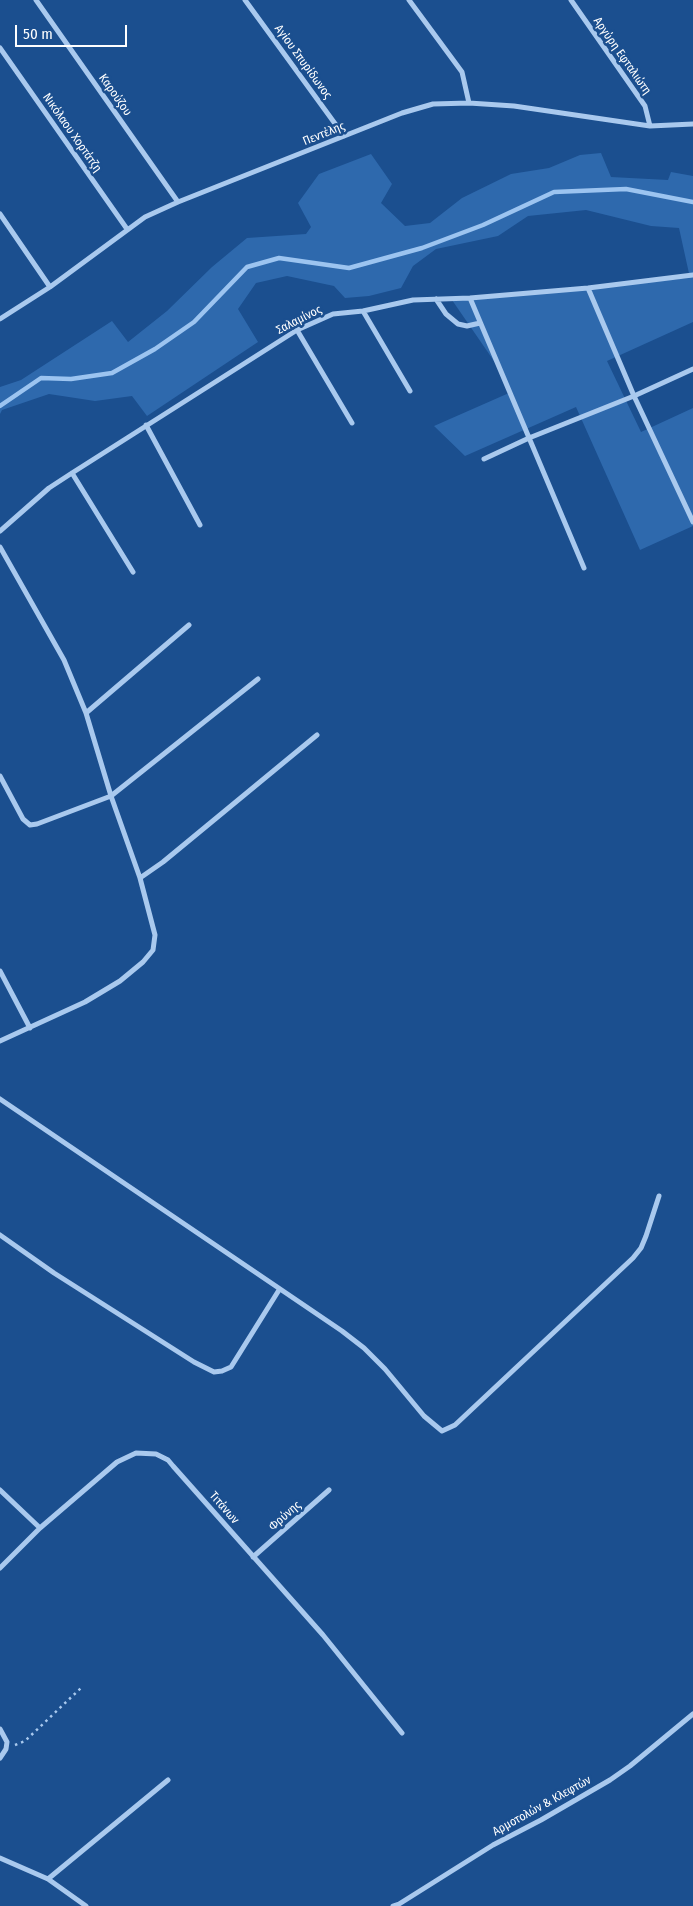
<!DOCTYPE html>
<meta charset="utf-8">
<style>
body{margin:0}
#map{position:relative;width:693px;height:1906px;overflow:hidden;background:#1b4f8f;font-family:"Fira Sans Condensed",sans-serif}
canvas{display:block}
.scale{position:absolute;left:15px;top:25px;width:112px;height:22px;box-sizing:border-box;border:2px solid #fff;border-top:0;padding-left:6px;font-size:15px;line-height:18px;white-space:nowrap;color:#fff;-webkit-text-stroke:4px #1b4f8f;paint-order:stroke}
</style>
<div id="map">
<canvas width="693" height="1906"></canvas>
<div class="scale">50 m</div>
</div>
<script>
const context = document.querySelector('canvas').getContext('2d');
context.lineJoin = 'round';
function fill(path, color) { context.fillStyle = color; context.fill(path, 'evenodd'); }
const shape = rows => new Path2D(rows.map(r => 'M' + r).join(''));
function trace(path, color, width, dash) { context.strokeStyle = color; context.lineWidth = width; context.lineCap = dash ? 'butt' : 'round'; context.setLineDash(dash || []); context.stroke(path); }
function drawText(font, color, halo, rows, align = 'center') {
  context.font = font + ' "Fira Sans Condensed",sans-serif'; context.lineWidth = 5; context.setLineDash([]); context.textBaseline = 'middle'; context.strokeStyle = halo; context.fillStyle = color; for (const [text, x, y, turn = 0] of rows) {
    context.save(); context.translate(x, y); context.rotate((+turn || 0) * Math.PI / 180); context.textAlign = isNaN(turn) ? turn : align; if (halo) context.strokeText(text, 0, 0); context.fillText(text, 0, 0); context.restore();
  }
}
fill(shape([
 [601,153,611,177,668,180,671,172,693,176,693,322,607,361,641,432,693,408,693,526,640,550,576,407,465,456,434,426,509,393,496,364,452,300,690,278,679,228,651,226,586,210,528,216,498,236,436,249,413,266,401,288,369,296,345,298,334,286,287,276,256,283,238,309,258,342,147,416,132,396,95,401,49,394,2,410,0,414,0,387,21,380,112,321,128,342,167,311,212,267,247,238,306,234,311,227,298,203,319,174,371,154,392,184,381,203,405,226,430,223,462,198,511,174,549,168,580,155]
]), '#2e69ad');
trace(shape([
 [0,406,41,378,71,379,112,373,155,349,194,322,247,267,279,258,349,268,422,248,483,225,554,192,626,189,693,202]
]), '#9cc4f0', 4.5);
trace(shape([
 [15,1745,25,1741,82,1687]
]), '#a9c9ee', 2.5, [2.5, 4]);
trace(shape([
 [36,0,178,202],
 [245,0,344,136],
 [409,0,462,72,469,103],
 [571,0,645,106,650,126],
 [0,48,127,229],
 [0,214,50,287],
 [588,288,634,396,693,522],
 [470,298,584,568],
 [436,299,446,314,458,324,467,326,480,323],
 [363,311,410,391],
 [0,319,50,287,145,217,178,202,402,113,433,104,469,103,514,106,650,126,693,124],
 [297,330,352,423],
 [146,425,200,525],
 [484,459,529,438,634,396,693,369],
 [72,473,133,572],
 [0,531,49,488,72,473,297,330,333,314,363,311,413,300,470,298,588,288,693,275],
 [0,547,64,660,86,713,111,796,140,878,155,935,153,950,143,962,120,981,85,1002,0,1041],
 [86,713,189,625],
 [0,776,23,819,30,825,37,824,111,796,258,679],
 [140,878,163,862,317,735],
 [0,971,30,1028],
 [0,1099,342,1331,364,1348,385,1369,424,1416,442,1431,455,1425,633,1258,641,1248,646,1236,659,1196],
 [0,1235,54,1273,194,1362,214,1372,222,1371,231,1367,279,1290],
 [0,1490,40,1528],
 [253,1557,329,1490],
 [0,1568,40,1528,117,1462,136,1453,156,1454,168,1460,173,1466,323,1635,402,1733],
 [0,1729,7,1742,6,1749,0,1758],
 [0,1858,48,1879,86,1906],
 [48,1879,168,1780],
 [393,1906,399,1904,493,1845,541,1820,610,1780,630,1766,693,1714]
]), '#a9c9ee', 5);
drawText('12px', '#fff', '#1b4f8f', [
 ["Αργύρη Εφταλιώτη",622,56,55],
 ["Αγίου Σπυρίδωνος",303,62,54],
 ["Καρούζου",115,95,55],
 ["Νικόλαου Χορτάτζη",72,133,55],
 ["Πεντέλης",324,134,-22],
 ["Σαλαμίνος",299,320,-27],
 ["Τιτάνων",224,1508,49],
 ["Φρύνης",285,1516,-41],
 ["Αρμοτολών & Κλεφτών",542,1806,-29]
]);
</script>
